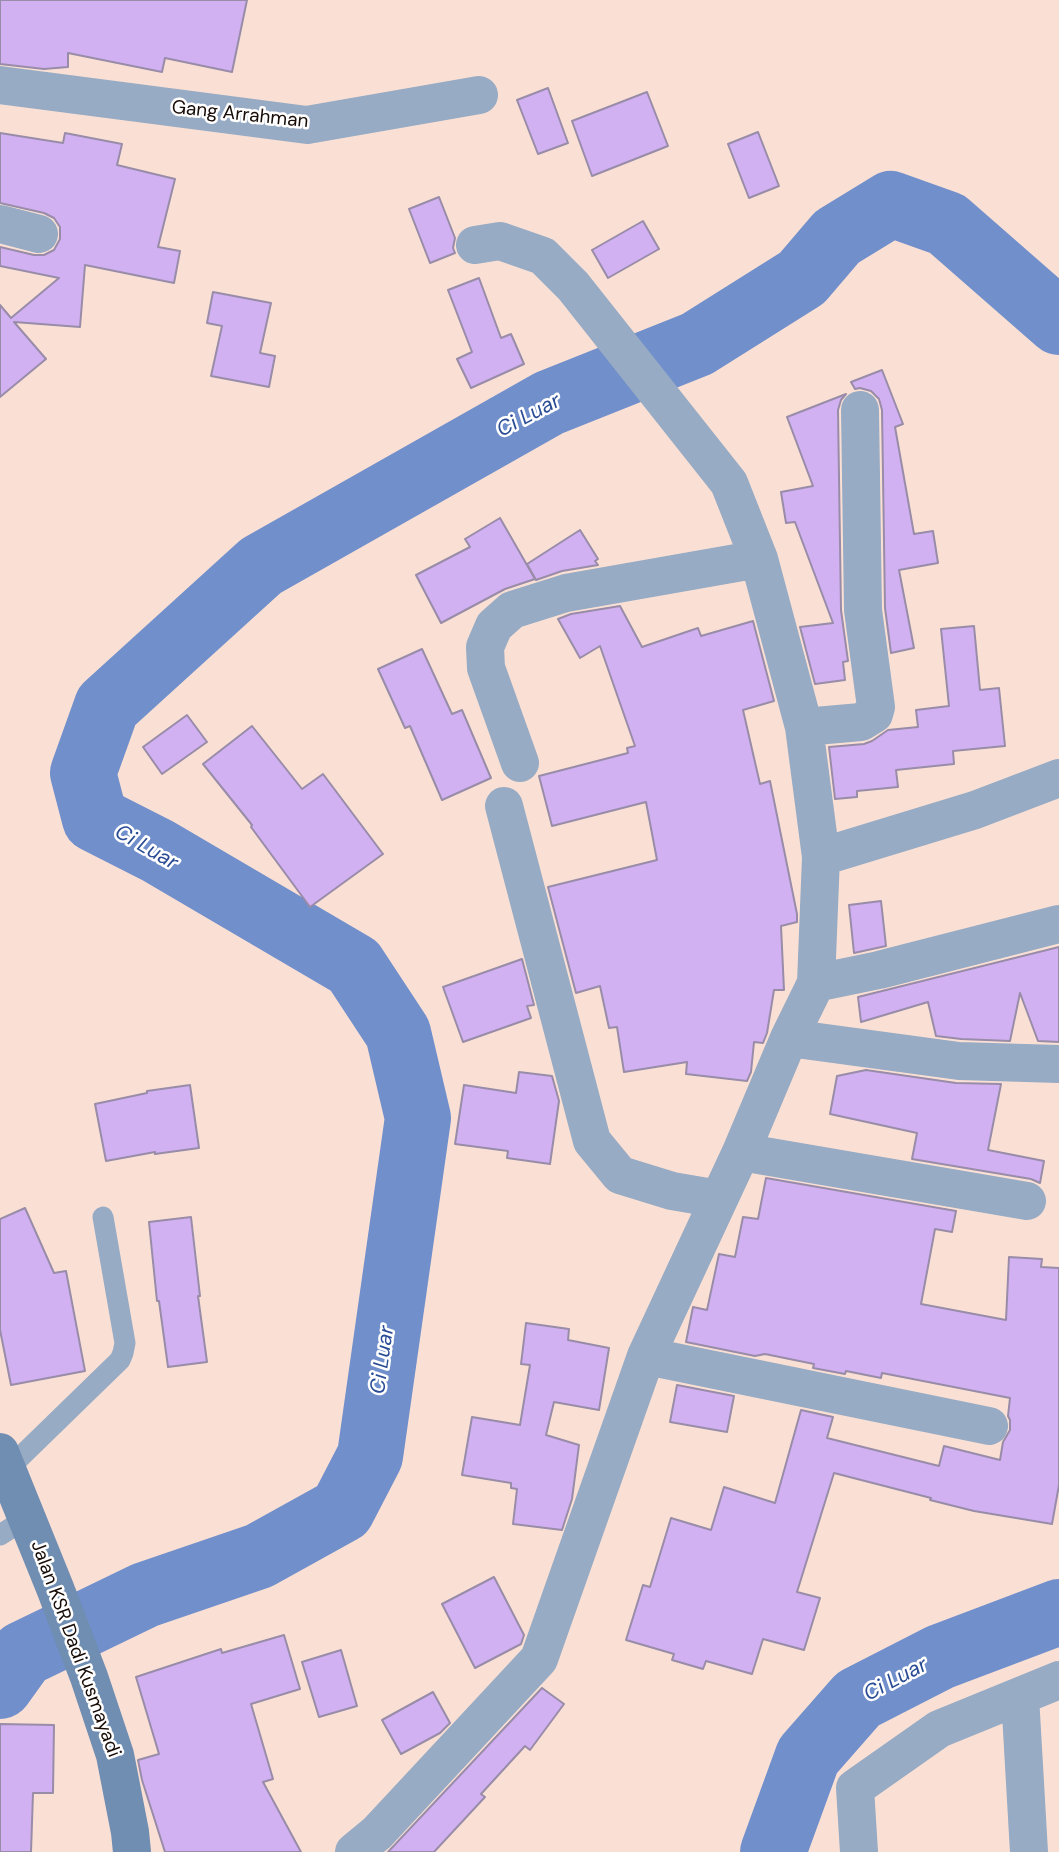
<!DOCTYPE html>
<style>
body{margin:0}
canvas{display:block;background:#fae0d4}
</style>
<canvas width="1059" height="1852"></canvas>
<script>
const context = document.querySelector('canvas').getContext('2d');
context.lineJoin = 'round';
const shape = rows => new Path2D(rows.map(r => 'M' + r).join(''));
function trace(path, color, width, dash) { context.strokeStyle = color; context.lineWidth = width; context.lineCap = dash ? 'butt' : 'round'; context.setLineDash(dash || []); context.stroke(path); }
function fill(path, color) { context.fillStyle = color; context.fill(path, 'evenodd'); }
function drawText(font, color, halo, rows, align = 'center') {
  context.font = font + ' "DM Sans",sans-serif'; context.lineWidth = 5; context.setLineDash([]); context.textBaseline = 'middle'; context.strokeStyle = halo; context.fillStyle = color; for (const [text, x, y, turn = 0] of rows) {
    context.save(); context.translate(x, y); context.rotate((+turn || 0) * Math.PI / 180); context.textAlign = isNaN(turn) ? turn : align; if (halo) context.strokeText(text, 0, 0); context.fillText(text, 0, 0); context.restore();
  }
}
trace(shape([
 [0,1686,23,1654,145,1595,259,1556,342,1510,370,1456,418,1118,398,1033,354,966,158,851,95,819,83,773,107,706,261,566,549,403,697,344,802,278,837,237,891,204,947,224,1059,322],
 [773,1852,808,1756,858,1699,940,1657,1059,1612]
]), '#718fcb', 66);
const building = shape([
 [0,0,247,0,232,72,165,58,162,72,68,53,68,67,44,69,0,64,0,0],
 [548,88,568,143,538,154,517,100,548,88],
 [647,92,668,146,592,176,572,121,647,92],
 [758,132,779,186,749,198,728,144,758,132],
 [0,133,63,143,65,133,122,144,117,165,175,179,158,247,180,251,174,283,85,265,80,327,14,322,46,359,0,397,0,305,11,318,59,278,0,266,0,247,34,255,44,255,54,250,60,239,60,227,54,218,44,213,0,203,0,133],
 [439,197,455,238,453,248,455,253,430,263,409,209,439,197],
 [643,221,659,249,608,278,592,250,643,221],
 [479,278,501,338,511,334,524,364,471,388,457,359,472,352,448,290,479,278],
 [213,292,271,303,260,353,275,356,269,387,211,376,222,326,207,323,213,292],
 [882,370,903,424,895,427,914,534,933,531,938,563,899,570,914,648,891,653,885,608,882,410,879,399,871,391,860,388,855,389,851,382,882,370],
 [846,394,841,400,838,410,841,610,848,661,843,662,845,680,815,684,800,627,833,623,795,522,786,523,781,492,813,486,787,417,846,394],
 [500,518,535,579,505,589,441,623,416,575,470,547,465,539,500,518],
 [580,530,598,559,595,561,598,565,562,571,536,580,527,564,580,530],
 [620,606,642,647,698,628,701,636,753,621,774,701,743,710,760,784,770,781,797,914,797,922,781,926,784,990,774,990,767,1033,763,1043,754,1042,751,1072,747,1081,686,1074,687,1062,624,1072,617,1027,609,1028,600,986,576,993,548,887,657,860,646,802,552,826,539,776,628,753,627,748,635,746,600,646,580,658,558,619,571,614,620,606],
 [974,626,980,690,999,688,1005,746,953,751,954,764,896,770,898,787,857,791,857,797,835,799,829,747,864,744,872,741,888,730,918,727,916,710,949,706,941,629,974,626],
 [422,649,452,714,462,710,491,778,442,800,410,726,405,728,378,669,422,649],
 [187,715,207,742,162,774,143,747,187,715],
 [252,726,302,789,323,774,383,854,310,907,251,827,252,825,203,764,252,726],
 [881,901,886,946,854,953,849,905,881,901],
 [1059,947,1059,1042,1038,1041,1020,993,1010,1041,961,1039,936,1036,928,1002,861,1022,858,997,1059,947],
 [522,959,534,1005,527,1006,531,1018,463,1042,443,987,522,959],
 [866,1070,956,1083,1001,1084,988,1150,1044,1161,1040,1183,1031,1179,912,1159,917,1133,830,1114,837,1076,866,1070],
 [519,1072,552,1076,559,1101,550,1164,507,1158,508,1151,455,1144,464,1085,516,1093,519,1072],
 [190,1085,199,1148,155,1154,155,1152,106,1161,95,1104,147,1093,147,1091,190,1085],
 [766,1178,956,1211,952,1232,935,1229,921,1304,1006,1320,1009,1257,1042,1259,1041,1267,1059,1268,1059,1485,1052,1524,974,1511,930,1500,931,1498,834,1473,797,1592,820,1598,804,1650,763,1639,752,1674,706,1661,703,1669,672,1660,674,1654,626,1640,643,1585,650,1587,671,1518,711,1530,724,1487,775,1503,801,1410,833,1417,827,1438,939,1466,944,1446,1000,1460,1003,1442,1010,1430,1010,1420,1008,1416,1010,1398,882,1373,881,1378,846,1371,845,1374,813,1368,814,1364,765,1354,755,1356,686,1342,693,1307,707,1310,719,1254,735,1257,743,1217,758,1219,766,1178],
 [25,1208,54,1273,66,1271,85,1371,11,1385,0,1330,0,1219,25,1208],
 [191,1217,200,1296,198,1296,207,1362,168,1367,159,1301,157,1301,149,1222,191,1217],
 [526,1323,569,1329,568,1340,609,1348,599,1410,554,1402,546,1435,579,1445,572,1499,562,1530,513,1524,517,1489,511,1488,511,1483,462,1475,472,1417,520,1425,530,1365,521,1364,526,1323],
 [677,1385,734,1396,727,1432,670,1422,677,1385],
 [494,1577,524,1635,521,1644,475,1668,442,1604,494,1577],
 [284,1635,300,1689,251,1704,273,1779,263,1782,301,1852,165,1852,142,1780,138,1760,159,1754,136,1677,221,1649,222,1653,284,1635],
 [341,1650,357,1706,319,1717,302,1662,341,1650],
 [542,1688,564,1704,530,1750,525,1746,481,1794,485,1797,434,1852,388,1852,542,1688],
 [433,1692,450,1723,440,1733,401,1754,382,1720,433,1692],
 [0,1724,54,1725,53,1793,33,1793,31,1852,0,1852,0,1724]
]);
fill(building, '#d1b1f2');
trace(building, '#998ca8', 2);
trace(shape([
 [8,1469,120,1360,123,1353,125,1343,103,1217],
 [0,1535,27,1518]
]), '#97abc4', 21);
trace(shape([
 [0,85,307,125,479,95],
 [0,224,39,234],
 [804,727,861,722,874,714,876,707,863,610,860,410],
 [520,763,486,668,485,647,494,626,512,610,566,593,759,559],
 [504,806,592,1141,620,1175,672,1191,719,1199],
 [821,857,975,810,1059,778],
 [816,983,879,970,1059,924],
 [789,1038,959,1061,1059,1064],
 [741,1152,1027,1201],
 [646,1356,989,1426],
 [1020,1696,1029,1852],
 [354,1852,377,1833,539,1659,646,1356,741,1152,789,1038,816,983,821,857,804,727,759,559,729,483,573,286,543,256,500,241,475,245],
 [859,1852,855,1788,939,1729,1059,1680]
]), '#97abc4', 38);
trace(shape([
 [0,1452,55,1588,89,1677,115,1755,130,1832,132,1852]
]), '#708db2', 38);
drawText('19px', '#170c07', '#fff', [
 ["Gang Arrahman",240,115,6],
 ["Jalan KSR Dadi Kusmayadi",75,1649,70]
]);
drawText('italic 21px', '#2a4c95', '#fff', [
 ["Ci Luar",529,416,-28],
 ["Ci Luar",146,848,30],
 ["Ci Luar",383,1360,-82],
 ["Ci Luar",896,1680,-28]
]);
</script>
